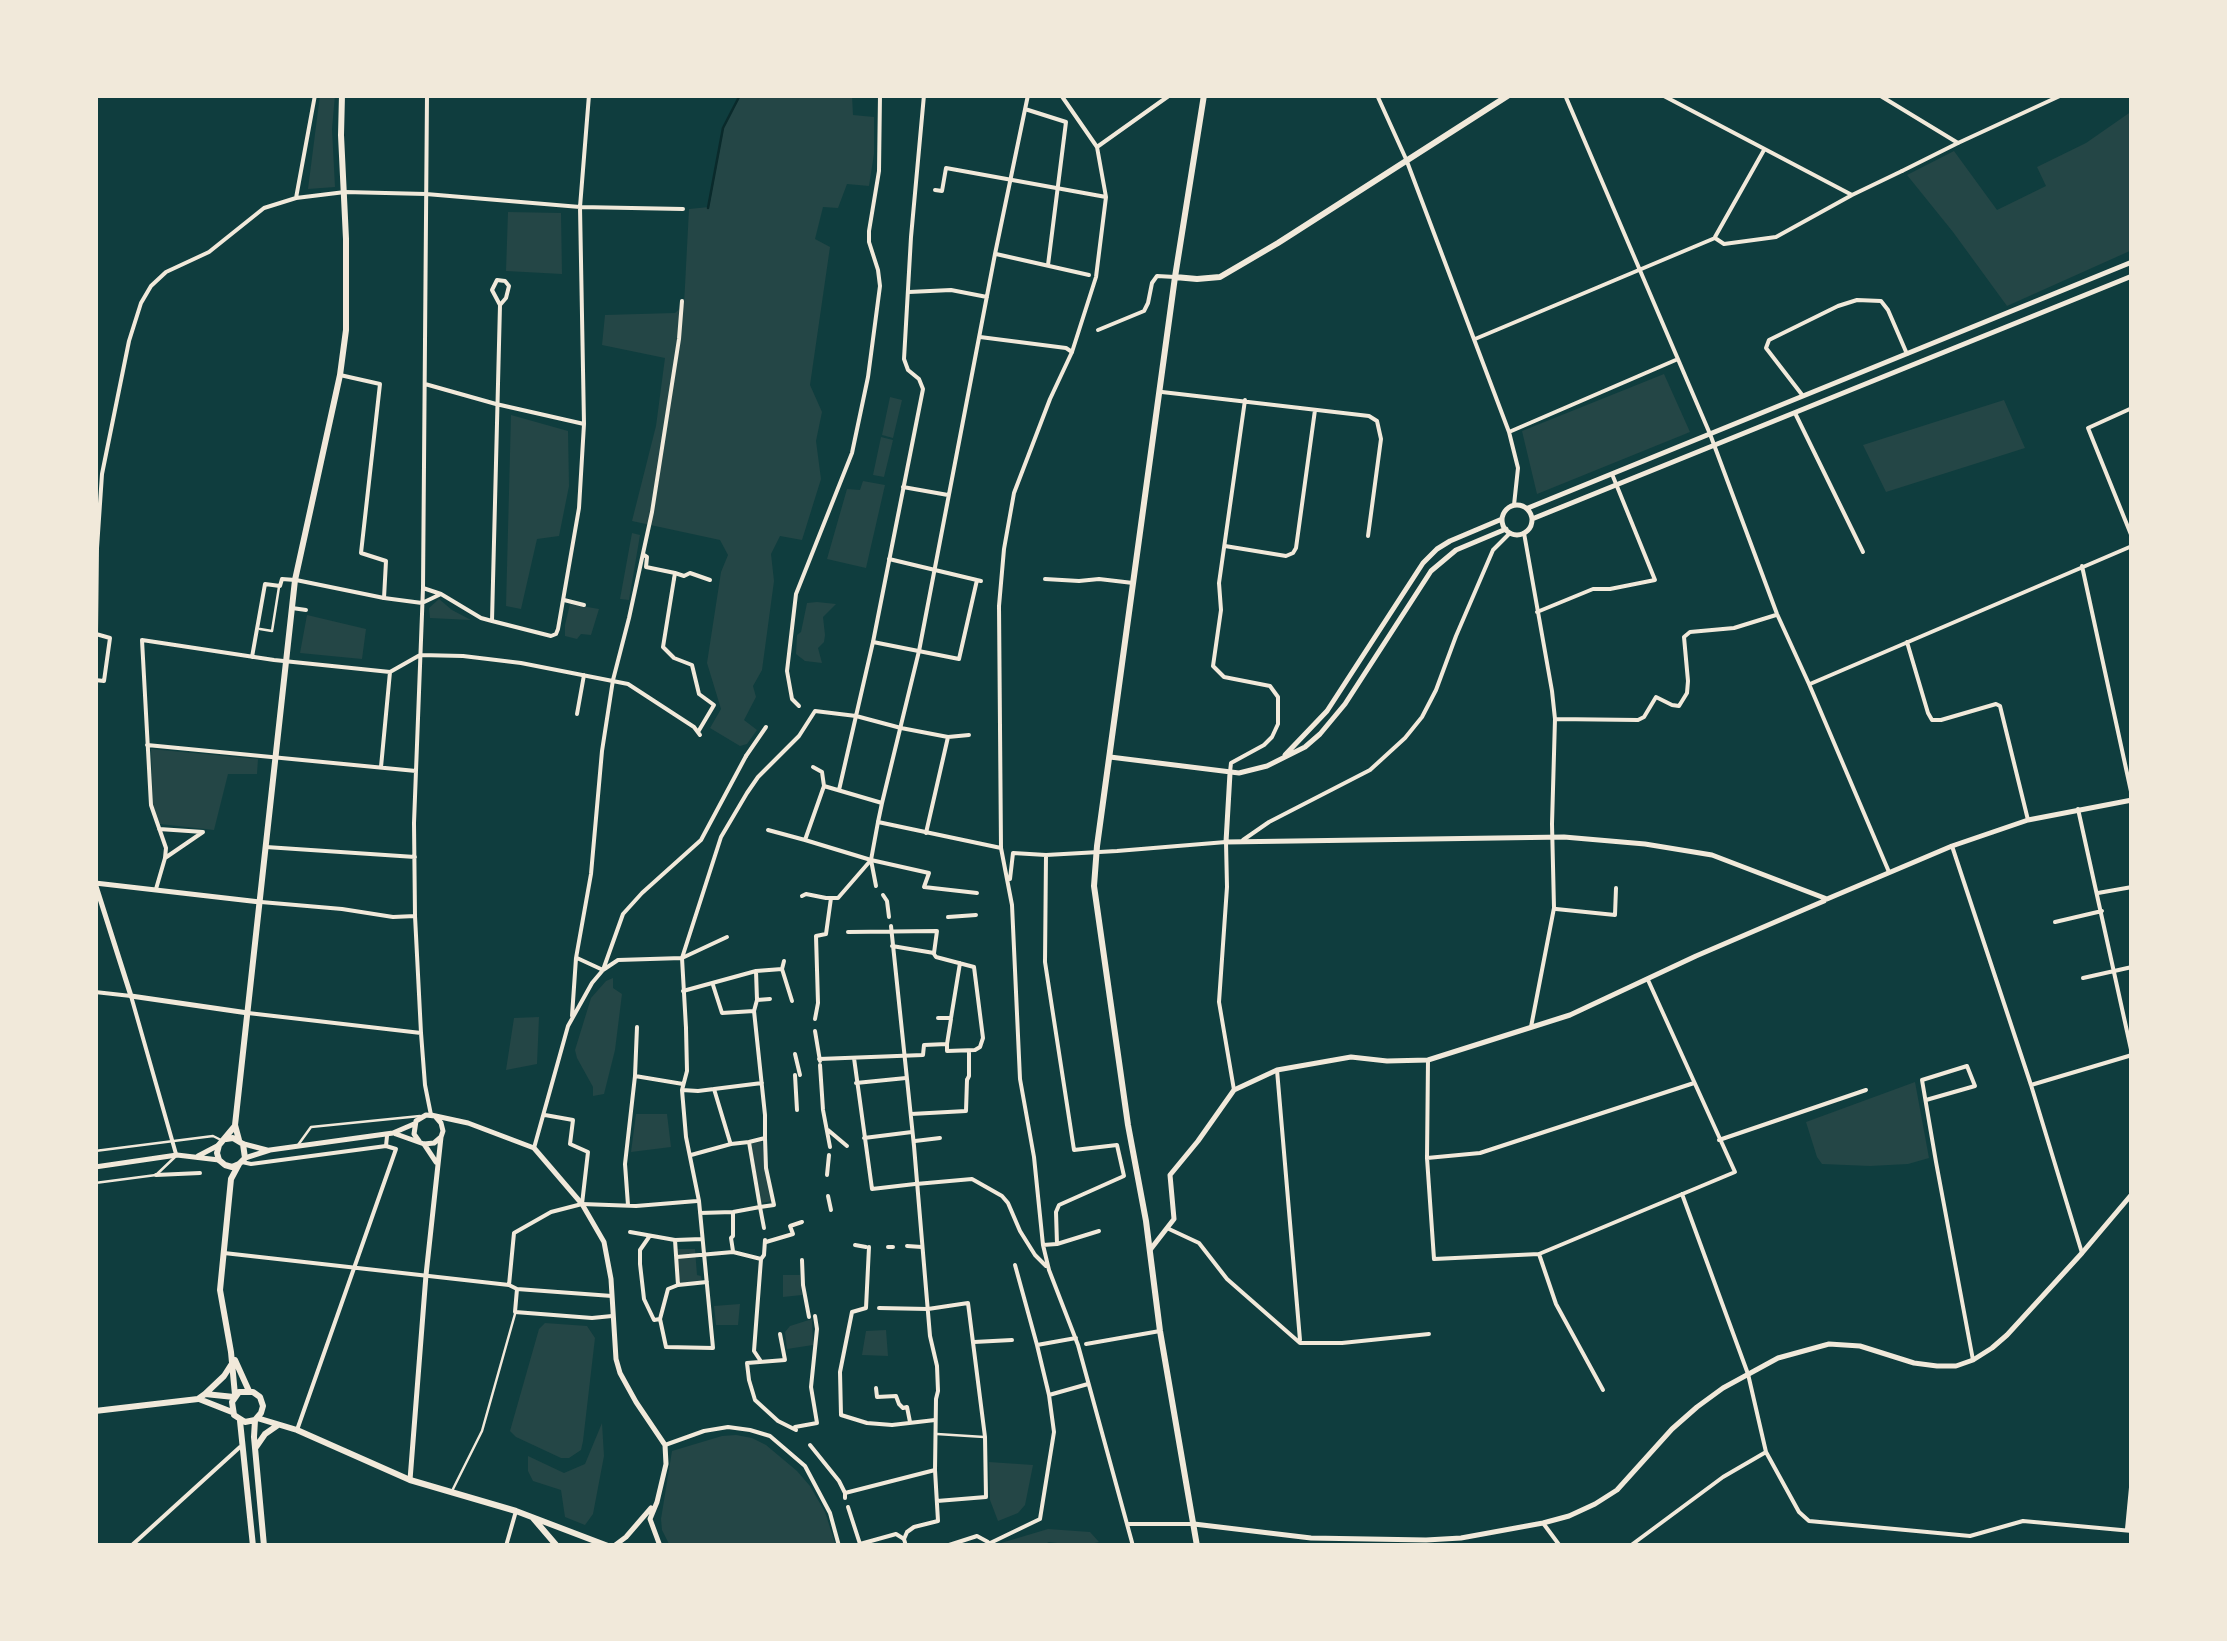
<!DOCTYPE html>
<style>
body{margin:0}
#map{position:relative;width:2227px;height:1641px;overflow:hidden;background:#0f3d3e;font-family:"PT Sans",sans-serif}
canvas{display:block}
.frame{position:absolute;inset:0;border:98px solid #f1e9da;pointer-events:none}
</style>
<div id="map">
<canvas width="2227" height="1641"></canvas>
<div class="frame"></div>
</div>
<script>
const context = document.querySelector('canvas').getContext('2d');
context.lineJoin = 'round';
function fill(path, color) { context.fillStyle = color; context.fill(path, 'evenodd'); }
const shape = rows => new Path2D(rows.map(r => 'M' + r).join(''));
function trace(path, color, width, dash) { context.strokeStyle = color; context.lineWidth = width; context.lineCap = dash ? 'butt' : 'round'; context.setLineDash(dash || []); context.stroke(path); }
fill(shape([
 [320,95,335,95,332,129,335,187,308,189],
 [741,95,852,95,853,115,874,117,874,154,869,186,847,184,838,208,823,207,815,239,830,247,810,385,822,412,816,441,821,479,802,540,780,536,771,554,774,581,762,670,753,686,756,697,744,720,757,730,747,744,740,746,710,728,721,709,707,663,721,572,728,555,720,540,632,521,656,426,665,358,602,345,605,315,675,313,684,305,689,209,709,207,724,126],
 [2132,111,2132,250,2007,306,1953,232,1907,175,1954,151,1997,210,2046,186,2037,167,2086,143],
 [508,212,561,213,562,274,506,271],
 [1664,374,1690,432,1537,494,1522,431],
 [890,397,902,400,893,438,882,435],
 [2004,400,2025,448,1886,492,1863,445],
 [511,415,568,431,569,486,559,536,537,539,521,609,506,606],
 [881,437,893,440,884,477,873,475],
 [863,481,885,485,866,568,827,559,847,489,860,490],
 [632,533,640,535,629,600,620,599],
 [439,599,452,610,471,620,430,618,429,608],
 [817,602,836,604,823,617,825,635,824,642,818,648,822,663,805,661,796,654,797,635,801,632,807,603],
 [570,604,599,609,591,635,581,634,577,639,565,636,565,625],
 [307,615,366,629,362,659,300,653],
 [151,749,258,759,257,774,228,774,214,830,160,824,153,805],
 [613,978,613,988,622,994,615,1050,604,1094,593,1096,593,1087,577,1058,575,1050,591,998,606,981],
 [539,1017,537,1064,506,1070,514,1018],
 [1915,1082,1929,1158,1908,1164,1870,1166,1822,1164,1817,1157,1806,1122],
 [636,1114,667,1114,671,1147,631,1152],
 [762,1140,765,1168,772,1201,761,1203,751,1143],
 [677,1249,695,1249,697,1275,701,1276,702,1281,679,1283],
 [783,1275,800,1275,802,1295,783,1297],
 [740,1304,738,1325,716,1325,714,1306],
 [812,1319,813,1345,787,1349,785,1332,790,1326],
 [545,1323,587,1326,595,1338,583,1441,581,1450,569,1458,561,1458,516,1437,510,1431,539,1329],
 [886,1330,888,1356,862,1355,866,1331],
 [602,1423,604,1456,593,1514,585,1525,565,1517,561,1490,533,1481,528,1471,528,1456,564,1473,585,1464],
 [736,1435,752,1438,766,1445,797,1471,810,1486,825,1512,836,1546,670,1546,662,1530,661,1519,672,1451,722,1436],
 [989,1462,1033,1465,1025,1505,1018,1513,998,1521,990,1500],
 [1048,1529,1090,1532,1099,1542,1081,1546,1049,1542,1041,1546,991,1546]
]), '#244646');
trace(shape([
 [708,208,723,128,740,95]
]), '#0a2a2b', 2.5);
trace(shape([
 [260,629,272,631,279,587],
 [298,1145,311,1127,420,1116],
 [95,1151,213,1136,221,1140],
 [95,1183,156,1175,176,1156],
 [937,1434,984,1437],
 [453,1489,482,1431,515,1314]
]), '#f1e9da', 2.5);
trace(shape([
 [1025,109,1066,122,1048,265],
 [1902,171,1958,143],
 [996,254,1089,275],
 [909,292,951,290,987,297],
 [980,337,1066,348,1072,352],
 [903,487,948,495],
 [644,555,647,557,646,567,675,573,674,579],
 [889,559,981,581],
 [675,573,684,576,690,573,710,580],
 [296,580,384,598],
 [564,600,584,605],
 [292,608,306,610],
 [873,642,959,659,977,580],
 [613,680,629,618,652,512,679,339,682,301],
 [901,728,948,737,969,735],
 [746,756,766,727],
 [813,767,822,772,824,786],
 [839,790,856,716],
 [882,803,919,651,995,254,1028,95],
 [878,822,882,803,824,786,805,840,871,860,929,873,924,887,977,893],
 [768,830,805,840],
 [926,833,948,737],
 [802,896,806,894,826,898,838,898,871,860],
 [948,917,976,915],
 [934,954,936,957,974,967,983,1038,980,1047,975,1050,947,1051,947,1044],
 [682,958,727,937],
 [782,969,792,1001],
 [756,971,757,1000],
 [713,985,722,1013,754,1011,757,1000,770,999],
 [683,991,756,971,782,969,784,961],
 [754,1011,765,1115,765,1138],
 [938,1018,951,1018,960,963],
 [815,1019,818,1003,816,936,826,934,831,898],
 [686,1028,687,1071,682,1090,698,1091,762,1083],
 [815,1031,820,1061],
 [947,1044,951,1019],
 [795,1054,800,1075],
 [854,1058,872,1189,915,1184],
 [819,1059,923,1055,924,1045,947,1044],
 [820,1065,823,1110,830,1147],
 [795,1075,797,1110],
 [635,1076,683,1084],
 [967,1080,969,1076,969,1051],
 [856,1083,906,1078],
 [714,1089,730,1142],
 [828,1130,847,1146],
 [864,1138,912,1132],
 [691,1155,731,1144,749,1142],
 [156,1175,200,1173],
 [827,1175,829,1155],
 [828,1196,831,1210],
 [582,1204,636,1206,697,1201],
 [628,1205,625,1164,635,1076,637,1027],
 [700,1213,733,1212,760,1207,774,1205,766,1168,765,1138,749,1142,760,1207,764,1228],
 [630,1232,675,1240],
 [649,1237,640,1250,640,1264,644,1299,654,1320,660,1319,668,1289,678,1285],
 [702,1239,675,1240,678,1285,707,1282],
 [766,1242,793,1234,790,1226,802,1222],
 [855,1245,866,1247],
 [907,1246,922,1247],
 [869,1247,866,1308,852,1312,840,1372,841,1415,867,1423,892,1425,935,1420],
 [888,1247,893,1247],
 [733,1251,731,1238,733,1236,733,1212],
 [677,1257,733,1252,761,1259],
 [802,1260,803,1285,809,1317],
 [879,1308,928,1309],
 [660,1319,666,1347,713,1348,699,1201,686,1137,682,1090],
 [780,1334,785,1360,747,1363,749,1380,755,1400,778,1421,796,1430],
 [974,1342,1012,1340],
 [760,1360,754,1351,761,1259,764,1255,765,1240],
 [876,1388,877,1397,896,1396,899,1404,903,1408,907,1407,910,1422],
 [795,1427,817,1423,811,1387,817,1329,815,1316],
 [810,1445,839,1481,845,1493,845,1498],
 [845,1493,935,1470],
 [848,1507,860,1544,896,1534,904,1539]
]), '#f1e9da', 4);
trace(shape([
 [427,95,423,588,414,823,415,916,421,1033,425,1085,431,1115],
 [1061,95,1097,147,1106,197,1096,277,1072,352,1050,399,1014,493,1004,549,999,606,1001,848,1012,905,1020,1079,1034,1157,1043,1245,1049,1270,1078,1345,1133,1546],
 [1377,95,1406,159,1509,432,1518,468,1514,505],
 [1565,95,1710,434,1777,614,1809,684,1889,872],
 [1662,95,1852,195],
 [1879,95,1958,143,2062,95],
 [1097,147,1170,95],
 [935,190,942,191,946,168,1106,197],
 [296,198,315,95],
 [1715,237,1764,150],
 [1098,330,1144,311,1148,303,1152,283,1157,276,1175,277],
 [1475,339,1715,238,1724,244,1776,237,1852,195,1902,171],
 [340,375,380,384,361,553,386,561,384,598,422,603,441,594],
 [425,384,496,404,584,424],
 [1162,392,1369,416,1377,421,1381,439,1368,536],
 [1803,396,1766,348,1769,340,1838,306,1857,300,1881,301,1888,310,1907,354],
 [2132,408,2088,428,2132,537],
 [1795,413,1863,552],
 [1509,432,1678,359],
 [1524,533,1552,691,1555,719,1552,824,1554,908,1531,1027],
 [1225,546,1286,556,1293,553,1296,548,1315,410],
 [2082,566,2132,796],
 [674,579,663,647,674,658,692,665,699,694,714,705,698,732],
 [1045,579,1079,581,1099,579,1133,583],
 [423,588,441,594,481,618,492,621,551,636,556,634,558,629,579,508,584,424,580,207,589,95],
 [1537,612,1593,589,1610,589,1655,580,1612,474],
 [492,621,500,305,506,298,509,286,505,281,497,280,492,290,500,305],
 [1907,642,1928,713,1932,720,1941,720,1996,704,2000,706,2028,820],
 [420,655,463,656,521,663,628,684,694,727,700,735],
 [252,657,265,584,280,586,282,579,295,580],
 [95,680,104,681,110,638,96,634,97,548,102,474,129,341,141,303,151,286,166,272,209,252,264,208,296,198,345,192,426,194,580,207,683,209],
 [1810,684,2132,546],
 [799,706,792,699,787,671,796,594,852,453,868,377,880,286,878,270,869,242,869,231,879,171,880,95],
 [577,714,584,675],
 [856,716,873,642,923,389,919,379,908,370,904,359,911,237,924,95],
 [1555,719,1638,720,1644,717,1656,697,1672,705,1679,706,1687,693,1688,681,1684,637,1690,632,1734,628,1776,615],
 [147,745,416,771],
 [381,767,390,672],
 [1230,772,1231,763,1264,745,1272,737,1278,724,1278,697,1270,686,1224,677,1213,666,1221,610,1219,583,1245,400],
 [2078,809,2132,1054],
 [159,829,203,832,165,858],
 [1243,840,1269,822,1370,770,1405,738,1422,717,1436,690,1456,636,1493,550,1510,533],
 [1952,846,2031,1085,2082,1253],
 [266,847,415,857],
 [1046,855,1045,962,1074,1150,1117,1145,1124,1176,1059,1205,1056,1212,1057,1244],
 [1010,879,1013,853,1046,855,1117,851,1226,842,1227,887,1219,1002,1234,1090],
 [876,886,871,860,878,822,1001,848],
 [156,889,165,858,166,848,151,805,142,640,274,660,390,672,420,655],
 [2098,893,2132,887],
 [883,895,887,901,889,917],
 [261,902,342,909,393,917,415,916],
 [1556,909,1615,915,1616,888],
 [2055,922,2102,911],
 [891,926,914,1146,930,1336,937,1366,938,1391,936,1399,935,1470,938,1521,914,1527,907,1532,904,1539,906,1546],
 [848,932,937,931,934,953,892,946],
 [577,958,603,970,623,914,642,893,701,840,746,756],
 [2083,978,2132,967],
 [95,992,131,996,176,1154],
 [248,1013,421,1033],
 [572,1016,576,958,591,874,602,751,613,680],
 [686,1028,682,958,721,837,747,793,758,777,799,736,815,711,856,716,901,728],
 [1428,1060,1427,1158,1434,1259,1539,1254,1735,1172,1648,980],
 [1277,1070,1300,1340],
 [2031,1085,2132,1055],
 [1926,1100,1975,1086,1967,1066,1922,1080,1936,1162,1973,1360],
 [911,1114,966,1111,967,1080],
 [1719,1140,1866,1090],
 [915,1141,940,1138],
 [534,1148,568,1026,592,983,603,970,618,960,682,958],
 [1427,1158,1480,1153,1694,1083],
 [242,1162,251,1164,386,1146,387,1136],
 [916,1184,972,1179,1002,1196,1008,1203,1020,1231,1035,1255,1046,1266],
 [1682,1194,1748,1374,1766,1452,1799,1512,1809,1521,1970,1536,2023,1521,2132,1531],
 [1169,1229,1199,1243,1227,1279,1300,1343,1342,1343,1429,1334],
 [1043,1245,1057,1244,1099,1231],
 [224,1253,509,1285,517,1289,612,1296],
 [1539,1254,1556,1304,1603,1390],
 [1015,1265,1037,1345,1076,1338],
 [509,1285,514,1233,551,1212,582,1204,588,1152,570,1144,573,1120,545,1115],
 [517,1289,515,1312,592,1318,612,1316],
 [928,1309,968,1303,985,1437,986,1497,937,1501],
 [1086,1344,1160,1331],
 [1049,1395,1088,1384],
 [297,1430,396,1149,386,1146],
 [665,1445,704,1431,728,1427,750,1430,770,1436,805,1466,830,1513,839,1546],
 [1543,1523,1560,1546],
 [1127,1524,1192,1524],
 [2127,1529,2132,1477],
 [131,1546,240,1447],
 [506,1546,516,1511],
 [946,1546,977,1536,988,1542],
 [984,1546,1040,1519,1054,1432,1049,1395,1037,1345],
 [1630,1546,1723,1477,1766,1452]
]), '#f1e9da', 4);
trace(shape([
 '1502 520a15 15 0 1 1 30 0a15 15 0 1 1-30 0Z',
 [1528,508,2132,262],
 [1532,519,2132,276],
 [1285,755,1327,711,1423,563,1437,549,1450,541,1502,519],
 [1110,757,1239,773,1267,766,1305,747,1320,734,1345,704,1431,571,1456,550,1506,529],
 [1230,773,1226,842,1564,837,1645,844,1712,855,1827,899,1952,846,2028,820,2132,800],
 [95,883,131,996,248,1013],
 [95,883,260,902],
 [431,1115,468,1123,534,1148,582,1204,604,1242,611,1279,616,1359,620,1373,636,1402,665,1445,666,1464,657,1502,650,1519,660,1546],
 [396,1134,424,1144,434,1143,441,1137,443,1131,441,1123,435,1116,426,1115,416,1121,414,1134,419,1141],
 [244,1144,267,1150],
 [424,1144,436,1162],
 [198,1156,219,1145],
 [245,1158,270,1150,393,1133,414,1124],
 [95,1167,177,1155,219,1160],
 [1150,1250,1174,1219,1170,1175,1198,1141,1234,1090,1277,1070,1351,1057,1387,1061,1428,1060,1570,1015,1696,956,1824,901],
 [410,1480,426,1275,441,1137],
 [1194,1524,1311,1538,1426,1540,1461,1538,1543,1523,1569,1516,1595,1504,1617,1490,1672,1429,1697,1407,1723,1388,1778,1358,1829,1344,1860,1346,1914,1363,1937,1366,1956,1366,1973,1360,1992,1348,2007,1335,2082,1253,2132,1194],
 [614,1546,626,1537,651,1508]
]), '#f1e9da', 5);
trace(shape([
 [1175,277,1197,279,1220,277,1278,243,1509,95],
 [226,1139,233,1138,243,1144,245,1158,239,1164,232,1167,225,1165,219,1160,217,1153,219,1145,234,1127],
 [239,1140,235,1125,295,580,340,375,346,330,346,239,341,135,342,95],
 [235,1360,249,1391],
 [205,1394,224,1376,231,1365],
 [235,1395,231,1352,220,1290,231,1179,239,1164],
 [199,1399,232,1412],
 [95,1411,198,1399,205,1394,234,1397],
 [257,1418,297,1430,410,1480,516,1511,608,1546],
 [255,1420,245,1422,234,1415,232,1402,239,1392,253,1392,260,1397,263,1406,261,1413,255,1420,254,1437,264,1546],
 [240,1421,253,1546],
 [256,1447,265,1434,278,1425],
 [533,1518,557,1546],
 [1197,1546,1160,1331,1146,1221,1128,1125,1094,886,1097,846,1175,277,1204,95]
]), '#f1e9da', 6);
</script>
